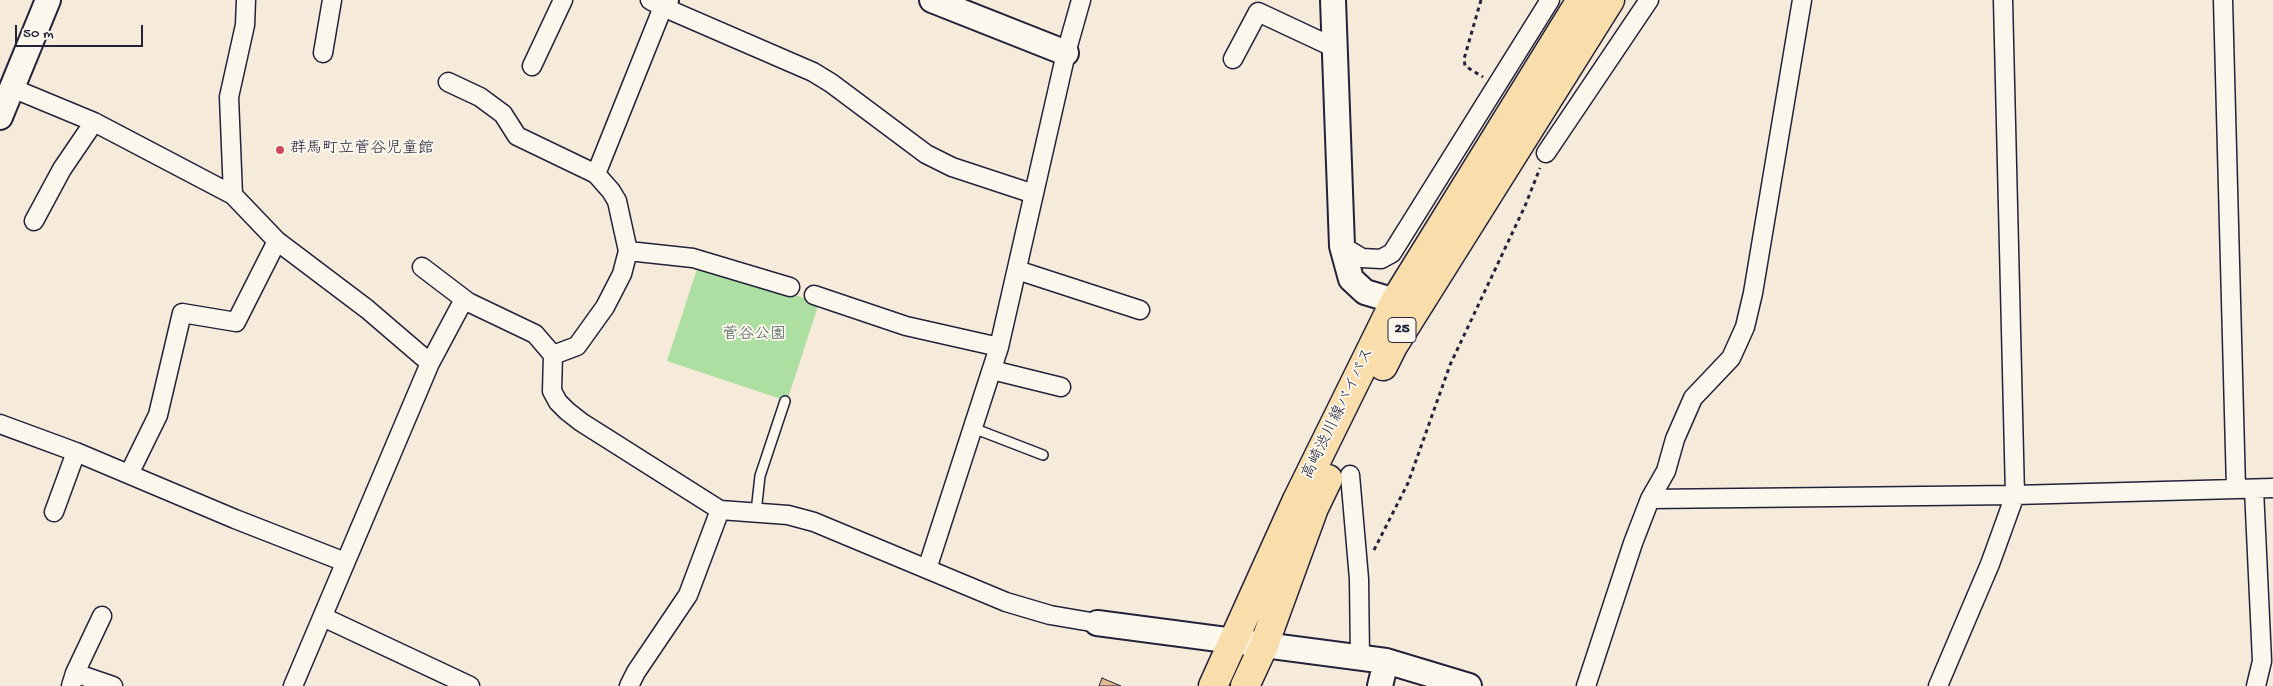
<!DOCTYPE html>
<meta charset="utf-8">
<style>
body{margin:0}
#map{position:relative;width:2273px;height:686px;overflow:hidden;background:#f6ebda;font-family:"Gochi Hand",sans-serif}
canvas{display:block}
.scale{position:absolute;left:15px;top:25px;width:128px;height:22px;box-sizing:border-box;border:2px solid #22223b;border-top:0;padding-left:6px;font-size:15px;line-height:18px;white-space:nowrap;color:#22223b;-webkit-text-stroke:4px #fbf7ec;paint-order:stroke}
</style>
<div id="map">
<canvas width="2273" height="686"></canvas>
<div class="scale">50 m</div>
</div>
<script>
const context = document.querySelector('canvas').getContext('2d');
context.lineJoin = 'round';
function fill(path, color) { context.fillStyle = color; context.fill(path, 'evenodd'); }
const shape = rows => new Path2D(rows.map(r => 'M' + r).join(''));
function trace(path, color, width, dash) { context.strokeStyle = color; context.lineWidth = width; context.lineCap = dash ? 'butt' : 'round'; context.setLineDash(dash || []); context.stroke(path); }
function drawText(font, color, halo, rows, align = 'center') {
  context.font = font + ' "Gochi Hand","Klee One",sans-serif'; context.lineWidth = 4; context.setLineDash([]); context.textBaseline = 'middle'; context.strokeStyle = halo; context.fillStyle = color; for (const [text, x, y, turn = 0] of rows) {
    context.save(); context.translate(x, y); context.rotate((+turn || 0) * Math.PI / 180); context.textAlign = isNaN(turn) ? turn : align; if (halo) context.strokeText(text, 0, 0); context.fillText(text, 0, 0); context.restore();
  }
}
fill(shape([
 [699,263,819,303,787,401,667,361]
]), '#acdfa1');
const building = shape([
 [1102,678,1121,686,1099,686,1102,678]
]);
fill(building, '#e0ba91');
trace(building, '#22223b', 1);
const lane = shape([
 [973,428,1043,455],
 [756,512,760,476,785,401]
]);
const street = shape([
 [2223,0,2236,488],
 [663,7,813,72,831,83,926,154,952,167,1034,194],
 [323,53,332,0],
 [1233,59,1258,12,1335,48],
 [532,66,563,0],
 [448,82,480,97,503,114,517,136,596,174,611,191,617,201,628,251,622,274,605,307,577,346,553,355,552,391,558,402,567,411,581,422,720,510,788,515,814,522,1006,602,1050,615,1097,623],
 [12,88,94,122,233,195,277,241,367,309,430,363],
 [1546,153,1649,0],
 [596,174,663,7,650,0],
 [233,195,229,97,245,25,246,0],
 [34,221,62,169,94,122],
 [1342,246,1362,258,1381,259,1392,253,1550,0],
 [628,251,693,258,790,287],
 [422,267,468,302],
 [1017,270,1140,310],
 [814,295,906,326,999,347],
 [992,370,1061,387],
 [0,424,76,452,235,519,345,562],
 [129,474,158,415,182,313,236,322,277,241],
 [1350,475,1359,579,1360,659],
 [2254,489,2262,661,2256,686],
 [1650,499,2015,495,2273,488],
 [54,512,76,452],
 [927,569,999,347,1066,53,1081,0],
 [323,617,470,686],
 [75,673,113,686],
 [71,686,75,673,102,616],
 [293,686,430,363,461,305,468,302,535,334,553,355],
 [629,686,636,672,688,595,720,510],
 [1586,686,1633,543,1650,499,1666,471,1675,439,1693,398,1731,358,1745,327,1753,293,1802,0],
 [1938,686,1990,564,2015,495,2003,0]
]);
const secondary = shape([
 [932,0,1066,53],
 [1333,0,1342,246,1351,279,1365,292,1395,301],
 [663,7,666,0],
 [0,117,48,0],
 [1097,623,1386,661,1469,686],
 [1380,686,1386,661]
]);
const primary = shape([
 [1383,366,1393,346,1610,0],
 [1213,686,1297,500,1395,301,1581,0],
 [1245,686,1264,645,1314,508,1328,479]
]);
trace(lane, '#22223b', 12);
trace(street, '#22223b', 21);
trace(secondary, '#22223b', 28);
trace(primary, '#22223b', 31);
trace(shape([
 [1481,0,1464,59,1465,66,1483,77],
 [1374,550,1408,483,1450,365,1525,206,1540,168]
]), '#22223b', 3, [4, 4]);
trace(lane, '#fbf7ec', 9);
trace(street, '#fbf7ec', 18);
trace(secondary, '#fbf7ec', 24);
trace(primary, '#f9deab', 28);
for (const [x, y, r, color] of [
 [280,150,5,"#d1495b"]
]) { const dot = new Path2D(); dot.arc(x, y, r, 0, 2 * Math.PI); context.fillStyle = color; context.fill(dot); trace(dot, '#fbf7ec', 2); }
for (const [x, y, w] of [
 [1402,330,28]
]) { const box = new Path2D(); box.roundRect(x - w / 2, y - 12.5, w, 25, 4); context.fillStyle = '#fbf7ec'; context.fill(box); trace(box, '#22223b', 1); }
drawText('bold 15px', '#22223b', null, [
 ["25",1402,330]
]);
drawText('16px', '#22223b', '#fbf7ec', [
 ["群馬町立菅谷児童館",290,150]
], 'left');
drawText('16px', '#4b5b5a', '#fbf7ec', [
 ["菅谷公園",754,336]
]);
drawText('16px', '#22223b', '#fbf7ec', [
 ["高崎渋川線バイパス",1339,414,-64]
]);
</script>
